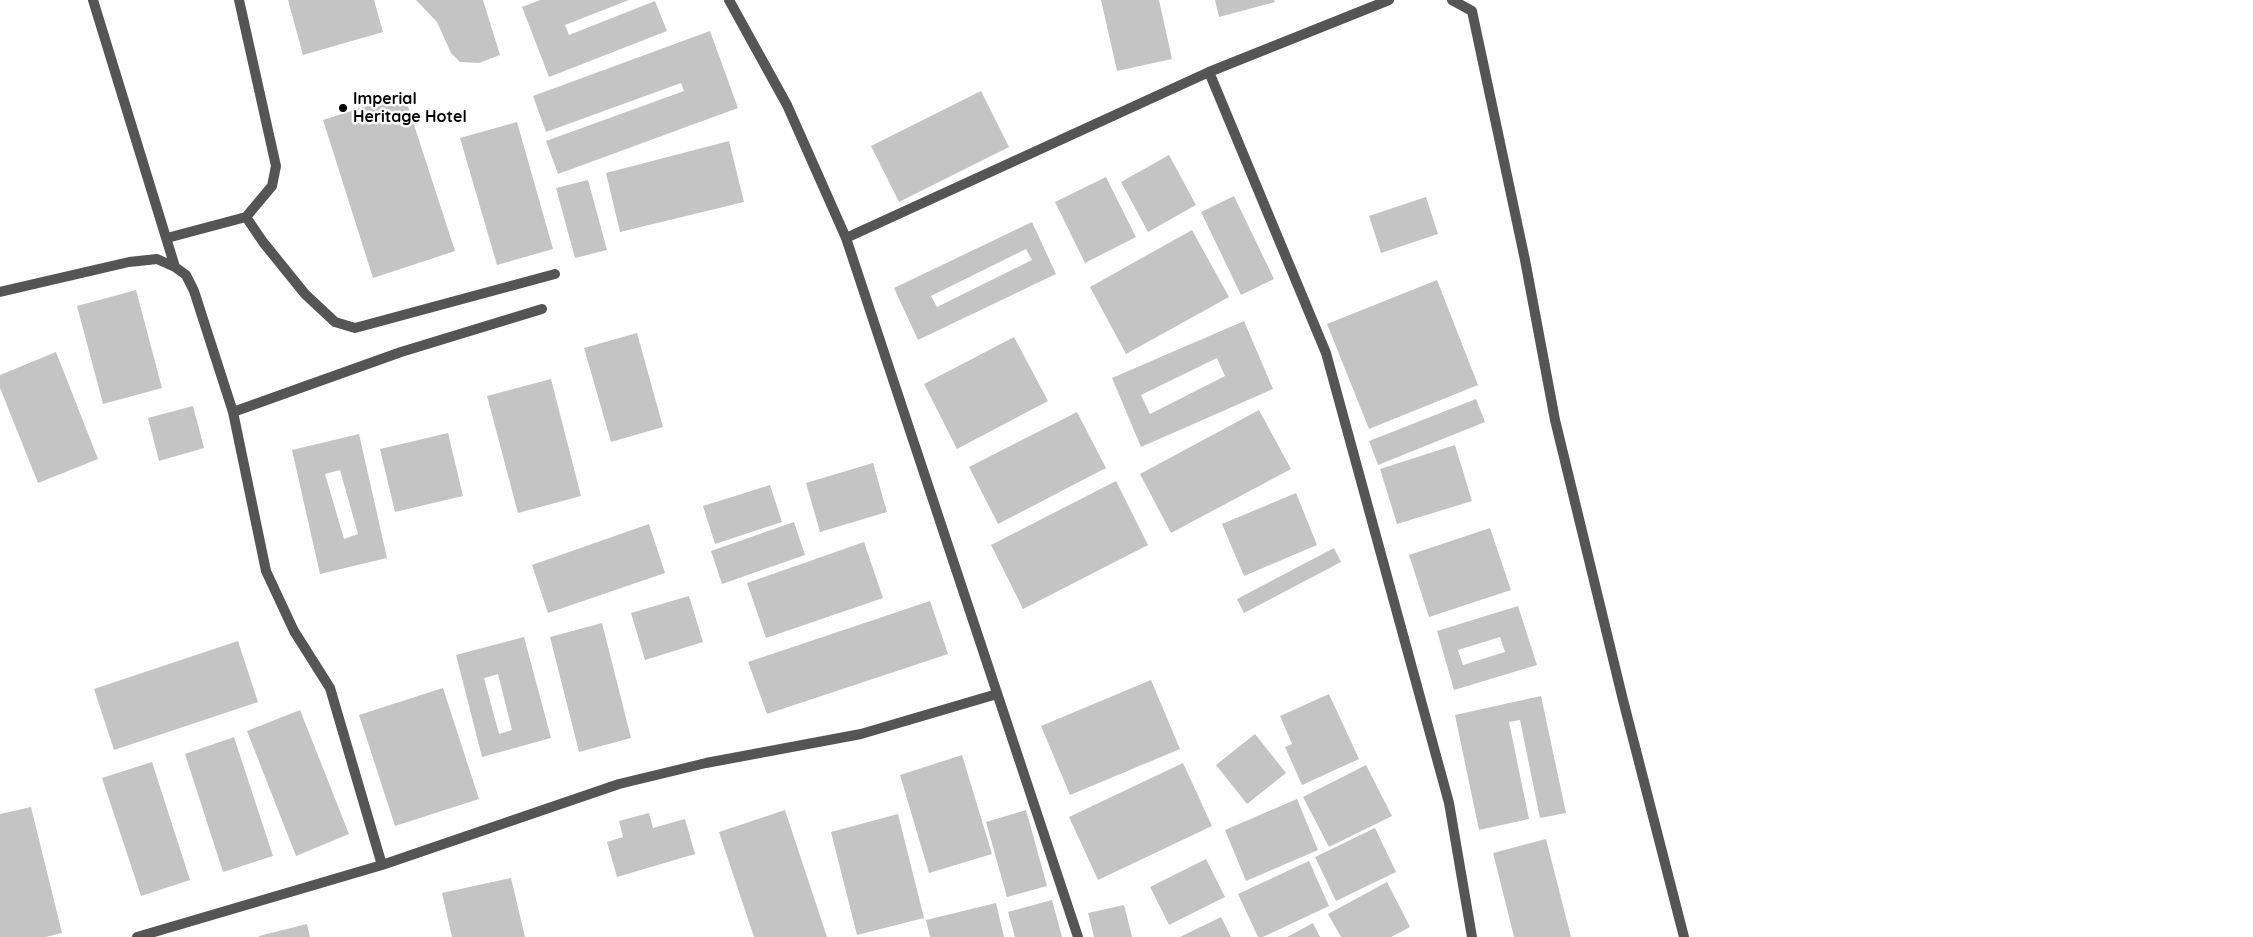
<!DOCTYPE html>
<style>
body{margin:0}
canvas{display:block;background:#fff}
</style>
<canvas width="2253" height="937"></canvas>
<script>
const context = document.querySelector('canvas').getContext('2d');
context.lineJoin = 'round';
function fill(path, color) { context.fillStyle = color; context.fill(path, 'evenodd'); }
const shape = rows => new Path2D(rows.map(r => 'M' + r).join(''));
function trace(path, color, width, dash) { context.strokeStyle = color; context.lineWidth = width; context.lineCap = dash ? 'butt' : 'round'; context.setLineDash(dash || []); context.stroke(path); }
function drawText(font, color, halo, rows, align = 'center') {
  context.font = font + ' Quicksand,sans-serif'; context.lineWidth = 5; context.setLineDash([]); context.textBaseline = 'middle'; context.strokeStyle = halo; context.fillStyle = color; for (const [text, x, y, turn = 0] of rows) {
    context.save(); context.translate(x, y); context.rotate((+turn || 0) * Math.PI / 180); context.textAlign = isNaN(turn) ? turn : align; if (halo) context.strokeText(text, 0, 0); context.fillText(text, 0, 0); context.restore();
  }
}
fill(shape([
 [288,0,374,0,383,32,303,55],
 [416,0,483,0,500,55,479,63,460,62,451,53,437,22],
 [540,0,629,0,565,25,569,35,655,1,667,31,549,77,522,7],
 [1101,0,1159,0,1172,59,1117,71],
 [1215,0,1274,0,1275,2,1219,17],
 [710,31,738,108,558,174,546,141,684,91,681,83,546,132,533,96],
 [981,91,1009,147,899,202,871,146],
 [404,94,455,251,373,278,323,120],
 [517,122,553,249,497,265,460,138],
 [729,141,744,202,620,232,606,173],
 [1169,155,1196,205,1148,232,1121,182],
 [1106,177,1136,237,1085,263,1055,202],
 [588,180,607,250,575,258,556,188],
 [1234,196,1274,279,1241,295,1201,212],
 [1426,197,1438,234,1381,253,1369,216],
 [1032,222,1056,274,918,340,894,288],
 [1026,249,1032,260,937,307,931,296],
 [1192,230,1229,297,1126,354,1090,287],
 [1437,280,1478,385,1369,429,1327,324],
 [136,290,162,388,103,404,77,306],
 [1244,321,1273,389,1141,447,1112,378],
 [1217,358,1225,376,1150,414,1141,395],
 [637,333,663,427,611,442,584,348],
 [1014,337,1048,401,957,449,924,384],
 [56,352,98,459,38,483,0,388,0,375],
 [551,379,581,496,518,513,487,396],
 [1476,399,1485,422,1378,465,1369,441],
 [193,406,204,448,159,461,148,418],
 [1259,410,1291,469,1171,533,1140,474],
 [1077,412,1106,468,998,524,969,467],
 [448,433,463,496,395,512,380,449],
 [359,434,387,558,320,574,292,450],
 [340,470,358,534,344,539,325,474],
 [1455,445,1472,501,1397,524,1380,469],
 [873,463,887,512,820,532,806,483],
 [1116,481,1148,545,1023,609,991,545],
 [770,485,782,522,715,544,703,506],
 [1296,493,1317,545,1244,576,1222,524],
 [794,522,805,555,722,584,711,551],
 [649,524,665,573,548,613,532,565],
 [1490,528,1511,590,1429,617,1409,555],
 [864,542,883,598,766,638,747,583],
 [1334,548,1341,562,1244,613,1237,599],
 [689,596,703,642,645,660,631,613],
 [930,601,948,654,767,714,748,662],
 [1518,606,1537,665,1454,690,1437,631],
 [1500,637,1505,652,1463,665,1458,650],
 [602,623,631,738,579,752,550,637],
 [524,637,551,738,482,757,456,655],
 [498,674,512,730,499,734,484,678],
 [238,641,258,702,114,750,94,689],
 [1151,680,1180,749,1070,795,1041,726],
 [443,688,479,799,395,826,359,715],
 [1329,694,1359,759,1302,785,1285,747,1292,744,1280,716],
 [1541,696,1566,813,1540,818,1520,720,1509,722,1529,819,1479,830,1455,715],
 [300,710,349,834,296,856,247,731],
 [1255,734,1286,773,1247,804,1216,765],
 [234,737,273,856,223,872,185,754],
 [962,755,992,854,929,873,900,775],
 [152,762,190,880,141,896,102,778],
 [1183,763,1212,826,1098,880,1069,817],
 [1366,765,1392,816,1329,847,1303,797],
 [1297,799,1318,850,1246,881,1225,830],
 [31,807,62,933,46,937,0,937,0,814],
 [785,810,827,937,754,937,719,832],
 [1026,810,1047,886,1007,897,986,822],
 [649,813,653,828,685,819,695,854,617,877,607,842,623,837,619,821],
 [898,814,924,918,857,935,831,832],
 [1375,828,1396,872,1336,901,1315,857],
 [1546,839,1571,937,1514,937,1493,853],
 [1206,859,1225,897,1169,925,1150,887],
 [1309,861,1329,906,1263,937,1258,937,1238,894],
 [511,878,525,937,452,937,442,893],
 [1387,882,1410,927,1391,937,1341,937,1328,914],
 [1052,900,1062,937,1015,937,1008,912],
 [996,903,1004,937,930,937,926,920],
 [1124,905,1132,937,1094,937,1088,913],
 [1221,917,1231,937,1180,937],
 [1313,923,1320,937,1287,937],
 [307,924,310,937,259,937,259,936]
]), '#c4c4c4');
trace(shape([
 [246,217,263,242,305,294,335,322,355,328,555,274],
 [167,238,246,217,272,186,276,166,239,0]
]), '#555', 10);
trace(shape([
 [93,0,175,267],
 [729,0,787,105,846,238,1078,937],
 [1452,0,1472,11,1525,260,1555,420,1623,700,1684,937],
 [1209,72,1326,353,1449,803,1472,937],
 [846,238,1209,72,1389,0],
 [0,292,129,262,157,259,175,267,186,275,194,291,233,412,266,571,294,631,330,688,382,865],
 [233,412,401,352,542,309],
 [137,937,382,865,619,784,706,763,861,734,997,694]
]), '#555', 10);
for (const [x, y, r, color] of [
 [343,108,5,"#000"]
]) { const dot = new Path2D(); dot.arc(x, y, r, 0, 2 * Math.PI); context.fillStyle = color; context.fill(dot); trace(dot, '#fff', 2); }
drawText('bold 16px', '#000', '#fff', [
 ["Imperial",353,99],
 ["Heritage Hotel",353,117]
], 'left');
</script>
